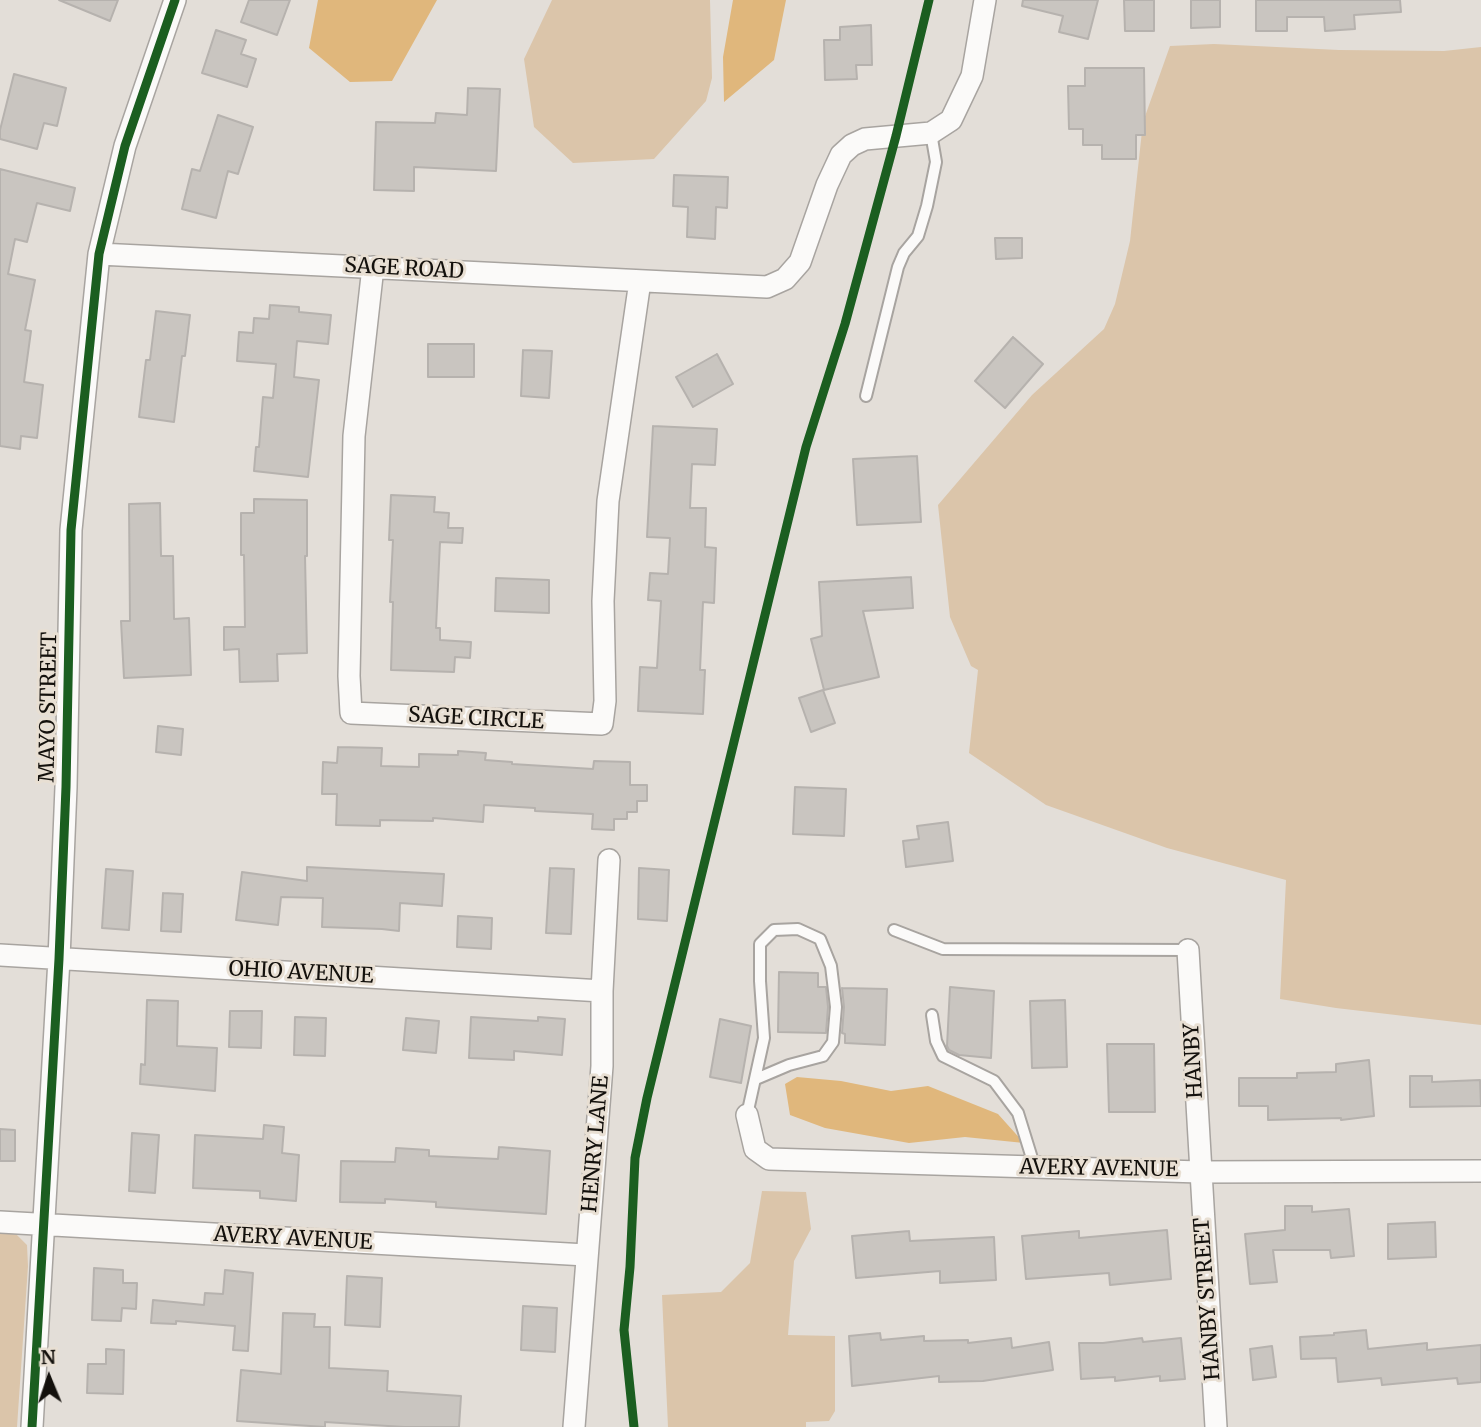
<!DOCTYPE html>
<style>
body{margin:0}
#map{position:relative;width:1481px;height:1427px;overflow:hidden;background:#e3ded8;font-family:Merriweather,serif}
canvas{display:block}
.north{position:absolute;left:14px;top:1343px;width:70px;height:70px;-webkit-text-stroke:5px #e8dfd3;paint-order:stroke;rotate:358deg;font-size:19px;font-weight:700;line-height:28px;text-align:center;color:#13100c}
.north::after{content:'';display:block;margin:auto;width:24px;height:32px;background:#13100c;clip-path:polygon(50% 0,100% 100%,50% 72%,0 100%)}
</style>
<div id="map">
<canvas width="1481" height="1427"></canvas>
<div class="north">N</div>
</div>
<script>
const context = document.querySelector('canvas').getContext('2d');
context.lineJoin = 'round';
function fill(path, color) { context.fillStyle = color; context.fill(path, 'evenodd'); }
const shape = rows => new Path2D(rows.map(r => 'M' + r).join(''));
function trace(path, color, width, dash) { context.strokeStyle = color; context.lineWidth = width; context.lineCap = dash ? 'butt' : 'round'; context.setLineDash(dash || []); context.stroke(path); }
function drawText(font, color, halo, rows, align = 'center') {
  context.font = font + ' Merriweather,serif'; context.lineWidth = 6; context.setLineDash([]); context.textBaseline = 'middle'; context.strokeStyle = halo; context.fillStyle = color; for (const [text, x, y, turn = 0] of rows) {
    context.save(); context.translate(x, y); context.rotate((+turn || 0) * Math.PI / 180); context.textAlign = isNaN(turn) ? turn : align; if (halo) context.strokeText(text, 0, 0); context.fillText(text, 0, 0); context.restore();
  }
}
fill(shape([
 [552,0,710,0,712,78,706,101,654,159,573,163,534,127,524,59],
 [1214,44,1339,50,1444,51,1481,47,1481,1025,1336,1008,1280,999,1286,880,1167,848,1046,805,969,753,978,670,971,666,950,617,938,505,1032,395,1104,329,1115,304,1130,241,1143,122,1170,46],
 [762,1191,806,1192,811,1229,794,1261,788,1335,835,1336,835,1411,829,1421,806,1422,806,1427,668,1427,662,1295,721,1292,750,1263],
 [0,1228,15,1233,27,1245,28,1266,17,1427,0,1427]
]), '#dbc5aa');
fill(shape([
 [318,0,437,0,392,81,350,82,309,48],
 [733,0,786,0,774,60,724,102,723,57],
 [797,1077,841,1081,891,1091,928,1086,998,1114,1024,1143,965,1137,909,1143,825,1128,790,1115,785,1084]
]), '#e0b77c');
const building = shape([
 [59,0,118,0,110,21,59,0],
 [249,0,290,0,277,35,241,22,249,0],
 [1023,0,1098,0,1088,39,1059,32,1063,16,1022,6,1023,0],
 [1124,0,1154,0,1154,31,1125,31,1124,0],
 [1191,0,1220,0,1220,27,1191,28,1191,0],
 [1256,0,1400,0,1401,12,1354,15,1355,29,1325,31,1324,17,1287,17,1287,31,1256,31,1256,0],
 [871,25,872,65,856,65,857,79,825,80,824,40,840,40,840,27,871,25],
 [216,30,246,40,241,54,256,59,247,87,202,73,216,30],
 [1085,68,1144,68,1145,135,1136,135,1136,159,1102,159,1102,145,1083,145,1083,129,1069,129,1068,86,1085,86,1085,68],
 [14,74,66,88,57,126,44,123,37,149,0,139,0,130,14,74],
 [468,88,500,89,496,171,414,167,414,191,374,190,376,122,435,123,436,113,467,115,468,88],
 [218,115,253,127,238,174,228,171,216,218,182,209,192,169,200,171,218,115],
 [0,169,75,188,70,211,37,203,27,242,15,239,8,274,35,280,25,330,31,331,24,382,43,385,37,438,21,436,20,449,0,446,0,169],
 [674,175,728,177,727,208,716,207,715,239,687,237,688,207,673,206,674,175],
 [995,238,1022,238,1022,258,996,259,995,238],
 [270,305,299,307,299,312,331,315,328,344,297,341,294,377,319,380,308,477,254,471,256,447,259,447,263,397,273,398,276,364,237,361,239,332,253,333,254,318,269,319,270,305],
 [156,311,190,315,185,356,182,356,174,422,139,417,146,360,150,360,156,311],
 [1013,337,1043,364,1005,408,975,381,1013,337],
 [428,344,474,344,474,377,428,377,428,344],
 [523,350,552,351,549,398,521,396,523,350],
 [717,354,733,384,693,407,676,377,717,354],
 [653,426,717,429,715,465,692,464,690,508,706,508,705,547,716,548,714,603,703,602,700,670,705,670,703,714,638,711,640,667,657,668,661,601,648,600,650,573,668,574,670,538,647,537,653,426],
 [917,456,921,522,857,525,853,459,917,456],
 [391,495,435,497,434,512,449,513,448,528,463,528,462,543,440,542,436,628,440,628,440,640,471,642,470,658,455,657,454,672,391,670,393,602,390,602,393,540,389,540,391,495],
 [254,499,307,500,307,556,305,556,307,653,277,654,278,681,240,682,239,649,224,650,224,627,245,627,244,555,241,555,241,513,254,513,254,499],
 [160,503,161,556,173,556,174,619,189,618,191,675,124,678,121,621,130,621,129,504,160,503],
 [911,577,913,608,863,611,879,677,824,690,811,639,822,636,819,582,911,577],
 [496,578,549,580,549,613,495,611,496,578],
 [823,690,835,723,811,732,799,698,823,690],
 [158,726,183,729,181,755,156,752,158,726],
 [338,747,382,748,381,766,419,767,419,754,458,755,458,751,486,753,485,760,512,762,512,764,593,769,594,761,630,762,630,785,647,785,647,801,637,801,637,812,627,812,627,819,614,819,614,830,592,829,593,814,535,811,535,808,484,805,483,822,433,818,433,821,380,820,380,826,336,825,337,794,322,794,323,762,337,763,338,747],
 [795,787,846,789,844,836,793,834,795,787],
 [948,822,953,861,906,867,903,841,919,839,917,826,948,822],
 [307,867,444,874,442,906,400,903,399,931,382,929,322,927,323,898,281,897,278,925,236,920,242,872,307,881,307,867],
 [550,868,574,869,571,934,546,933,550,868],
 [639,868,669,870,667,921,638,919,639,868],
 [106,869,133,871,129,930,102,928,106,869],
 [163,893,183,894,181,932,161,931,163,893],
 [458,916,492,918,491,949,457,947,458,916],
 [779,972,818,973,818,987,826,987,828,1007,826,1033,778,1032,779,972],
 [950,987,994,991,991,1058,959,1055,949,1050,947,1046,950,987],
 [842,988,887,989,885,1045,845,1043,845,1034,842,1033,844,1007,842,988],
 [147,1000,178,1001,177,1046,217,1048,215,1091,140,1084,141,1064,145,1065,147,1000],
 [1065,1000,1067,1067,1032,1068,1030,1001,1065,1000],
 [230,1011,262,1011,261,1048,229,1047,230,1011],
 [295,1017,326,1018,325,1056,294,1055,295,1017],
 [471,1017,538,1021,538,1017,565,1019,562,1055,514,1051,514,1060,469,1058,471,1017],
 [406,1018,439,1021,436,1053,403,1050,406,1018],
 [720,1019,751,1026,741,1083,710,1077,720,1019],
 [1107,1044,1154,1044,1155,1112,1109,1112,1107,1044],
 [1369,1060,1374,1116,1341,1120,1341,1118,1268,1120,1268,1106,1239,1106,1239,1078,1297,1078,1297,1073,1336,1072,1336,1064,1369,1060],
 [1410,1076,1432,1076,1432,1082,1480,1080,1481,1106,1410,1107,1410,1076],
 [264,1125,284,1127,282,1153,299,1155,296,1201,260,1198,260,1191,193,1188,195,1135,263,1139,264,1125],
 [0,1129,15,1130,15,1161,0,1161,0,1129],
 [132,1133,159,1135,155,1193,129,1191,132,1133],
 [499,1147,550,1151,546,1214,436,1207,436,1202,385,1199,385,1203,340,1202,341,1161,395,1162,396,1148,429,1150,429,1156,498,1159,499,1147],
 [1285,1206,1312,1206,1312,1212,1349,1209,1354,1256,1331,1258,1330,1250,1273,1250,1277,1282,1250,1284,1245,1234,1285,1230,1285,1206],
 [1435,1222,1436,1257,1388,1259,1388,1224,1435,1222],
 [1167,1230,1171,1279,1110,1285,1109,1273,1026,1279,1022,1236,1079,1231,1079,1238,1167,1230],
 [909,1231,910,1241,994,1237,996,1280,940,1283,940,1271,856,1278,852,1236,909,1231],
 [94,1268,123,1270,123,1283,137,1283,136,1309,122,1308,121,1321,92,1320,94,1268],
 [225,1270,253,1273,248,1351,233,1350,235,1326,176,1321,176,1324,151,1323,153,1300,204,1305,205,1293,223,1294,225,1270],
 [347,1276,382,1278,380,1327,345,1325,347,1276],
 [523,1306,557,1308,555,1352,521,1350,523,1306],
 [283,1313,315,1314,314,1327,330,1327,329,1368,388,1371,387,1391,461,1396,459,1427,404,1427,325,1422,325,1427,237,1421,241,1370,281,1374,283,1313],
 [1366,1330,1368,1349,1427,1343,1427,1350,1481,1345,1481,1382,1458,1384,1457,1378,1382,1385,1381,1378,1338,1382,1336,1358,1301,1359,1300,1337,1334,1335,1334,1333,1366,1330],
 [880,1333,881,1340,924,1336,924,1341,968,1340,968,1343,1011,1338,1012,1348,1049,1342,1053,1370,983,1381,939,1382,939,1376,852,1386,849,1336,880,1333],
 [1142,1338,1143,1342,1181,1338,1185,1379,1160,1381,1160,1376,1115,1381,1115,1377,1081,1379,1079,1343,1103,1343,1142,1338],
 [1272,1346,1276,1377,1253,1380,1250,1349,1272,1346],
 [106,1349,124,1350,123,1394,87,1393,88,1364,106,1364,106,1349]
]);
fill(building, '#c9c5c0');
trace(building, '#b6b2ae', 2);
const lane = shape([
 [866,396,898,267,904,253,918,236,927,206,936,162,931,133],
 [894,930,943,949,1188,950],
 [932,1015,936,1041,943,1056,994,1081,1018,1113,1035,1168],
 [747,1115,764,1038,760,981,760,944,774,930,798,929,820,939,831,966,836,1007,833,1042,823,1056,789,1065,756,1079]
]);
const street = shape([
 [99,254,767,287,785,279,800,262,827,185,841,155,852,145,865,139,931,133,951,120,972,76,985,0],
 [373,267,354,436,349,676,351,713,602,724,605,701,603,601,608,501,640,281],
 [1188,950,1216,1427],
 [0,955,602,991],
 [747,1115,755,1149,769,1159,1200,1172,1481,1171],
 [0,1222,586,1255],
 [32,1427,59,959,66,787,71,530,99,254,125,146,175,0],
 [574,1427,602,1066,602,991,609,860]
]);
trace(lane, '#a8a4a0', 14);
trace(street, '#a8a4a0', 24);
trace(lane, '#fbfaf9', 10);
trace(street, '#fbfaf9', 21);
trace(shape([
 [32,1427,59,959,66,787,71,530,99,254,125,146,175,0],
 [634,1427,624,1330,630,1267,635,1158,647,1098,806,447,845,324,896,136,929,0]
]), '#1b5e20', 9);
drawText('21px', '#13100c', '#e8dfd3', [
 ["SAGE ROAD",404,269,3],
 ["MAYO STREET",49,707,-89],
 ["SAGE CIRCLE",476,719,3],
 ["OHIO AVENUE",301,973,3],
 ["HANBY",1194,1061,-93],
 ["HENRY LANE",596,1144,-85],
 ["AVERY AVENUE",1099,1169,1],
 ["AVERY AVENUE",293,1239,3],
 ["HANBY STREET",1208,1299,-94]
]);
</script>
